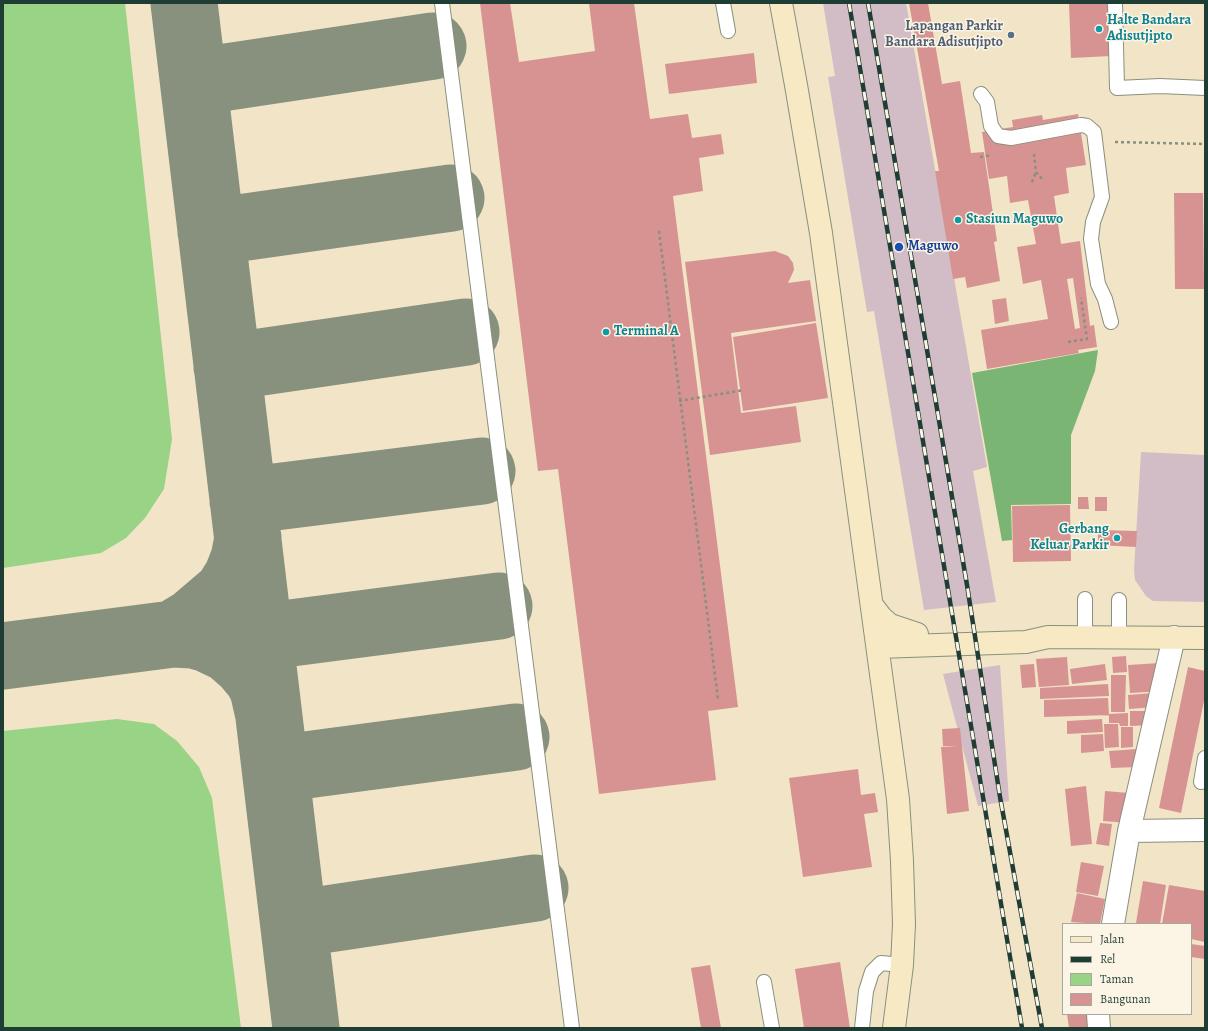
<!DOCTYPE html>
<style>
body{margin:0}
#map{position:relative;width:1208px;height:1031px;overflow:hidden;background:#f2e4c7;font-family:Alegreya,serif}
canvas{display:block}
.frame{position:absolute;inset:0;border:4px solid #1f3d34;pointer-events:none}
.legend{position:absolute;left:1062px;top:923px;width:130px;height:92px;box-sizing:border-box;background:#fcf5e5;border:1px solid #a4ab9e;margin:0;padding:5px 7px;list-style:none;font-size:12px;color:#1f3d34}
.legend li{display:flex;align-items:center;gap:8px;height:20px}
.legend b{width:20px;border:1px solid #a4ab9e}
</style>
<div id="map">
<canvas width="1208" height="1031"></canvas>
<div class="frame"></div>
<ul class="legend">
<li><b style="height:5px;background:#f7e9c3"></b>Jalan</li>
<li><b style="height:5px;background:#1f3d34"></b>Rel</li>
<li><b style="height:11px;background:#99d386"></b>Taman</li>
<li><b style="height:11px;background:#d79391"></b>Bangunan</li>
</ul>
</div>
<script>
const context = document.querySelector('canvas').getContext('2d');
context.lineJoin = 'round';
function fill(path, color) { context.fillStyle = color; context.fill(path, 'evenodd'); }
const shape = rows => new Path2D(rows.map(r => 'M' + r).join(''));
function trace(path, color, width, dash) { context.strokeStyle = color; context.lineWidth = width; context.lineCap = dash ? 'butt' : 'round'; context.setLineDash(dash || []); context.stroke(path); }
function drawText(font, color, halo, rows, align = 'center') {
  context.font = font + ' Alegreya,serif'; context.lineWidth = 3; context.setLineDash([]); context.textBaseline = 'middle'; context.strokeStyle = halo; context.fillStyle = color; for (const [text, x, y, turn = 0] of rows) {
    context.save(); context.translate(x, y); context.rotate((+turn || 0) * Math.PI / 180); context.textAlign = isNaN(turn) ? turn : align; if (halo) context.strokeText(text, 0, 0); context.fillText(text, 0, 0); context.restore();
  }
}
fill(shape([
 [823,3,906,3,987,467,973,471,996,602,924,610,874,311,867,312,828,77,835,76],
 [1141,452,1205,455,1205,602,1153,601,1146,596,1135,580,1134,570],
 [1000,665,1009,801,978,806,943,674]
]), '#d2bdc6');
fill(shape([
 [3,3,125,3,172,439,164,489,145,518,126,538,101,553,3,568],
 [117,719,154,724,177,741,199,767,212,798,241,1028,3,1028,3,731]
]), '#99d386');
fill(shape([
 [1098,350,1095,371,1071,435,1071,504,1011,505,1012,540,1002,541,972,373]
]), '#7ab573');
trace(shape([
 [184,3,306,1028],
 [194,82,433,46],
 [211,232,451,198],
 [227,367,466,332],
 [243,501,482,471],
 [248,538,244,559,237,577,227,593,193,622,173,634,193,635,208,639,229,649,246,664,257,677,263,689,268,711],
 [260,637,499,606],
 [3,656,173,634],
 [276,769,516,737],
 [294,924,535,888]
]), '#88907e', 67);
fill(shape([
 [480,3,510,3,519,62,595,51,589,3,634,3,650,119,688,114,692,138,721,134,724,154,699,158,703,191,673,196,738,707,708,711,716,780,599,794,558,469,538,471],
 [909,3,928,3,942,84,960,81,971,153,984,152,997,241,994,242,1000,281,967,288,965,277,953,279,935,171,939,171],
 [1069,3,1109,3,1111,56,1071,58],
 [754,53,757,83,669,94,665,64],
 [1078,114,1086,165,1066,168,1069,193,1054,196,1061,244,1080,241,1090,326,1094,325,1097,347,1078,350,1079,353,987,369,981,330,1048,319,1041,280,1023,284,1017,247,1036,244,1028,200,1010,203,1007,176,989,179,982,132,1013,127,1012,120,1042,115,1043,120],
 [1073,278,1080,328,1075,329,1067,279],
 [1174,193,1203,193,1204,289,1175,289],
 [775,251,788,256,793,263,794,270,788,283,810,280,816,321,731,333,741,413,796,406,801,442,710,455,685,262],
 [1006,298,1009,321,995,324,992,300],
 [816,323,828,398,743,411,733,337],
 [1078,497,1088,497,1089,509,1078,509],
 [1095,497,1107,497,1107,511,1095,511],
 [1070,505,1071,561,1013,562,1012,506],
 [1098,530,1137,531,1136,547,1098,545],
 [1126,656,1127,672,1113,673,1112,657],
 [1067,657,1069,685,1039,687,1036,659],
 [1160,663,1162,691,1130,693,1128,665],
 [1034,664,1036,687,1022,688,1020,665],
 [1105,664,1107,680,1072,684,1070,669],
 [1188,667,1205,671,1205,696,1181,813,1159,808],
 [1111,675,1126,675,1125,712,1111,712],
 [1108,684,1109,696,1040,699,1040,688],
 [1153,693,1154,707,1129,709,1128,695],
 [1108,698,1109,715,1044,717,1044,700],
 [1130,711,1152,711,1153,725,1130,726],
 [1128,713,1128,726,1120,726,1119,723,1109,723,1109,714],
 [1102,719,1103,732,1067,734,1067,721],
 [1104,724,1118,724,1119,747,1105,748],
 [1121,727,1133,727,1133,747,1121,748],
 [960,728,969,811,947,814,941,747,957,746,943,746,942,729],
 [1103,734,1104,751,1081,753,1081,735],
 [1137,749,1138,767,1111,768,1109,751],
 [858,769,861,795,875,793,878,812,864,814,872,867,803,877,789,778],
 [1086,786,1092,844,1071,846,1065,789],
 [1105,791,1129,793,1128,823,1103,821],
 [1100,823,1112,824,1109,846,1096,844],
 [1081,862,1104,866,1098,896,1076,892],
 [1143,881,1166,885,1160,924,1136,923],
 [1169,885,1205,891,1205,942,1191,939,1191,924,1162,924],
 [1077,893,1105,899,1100,924,1071,922],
 [1191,944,1205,946,1205,959,1191,957],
 [840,962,850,1028,804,1028,795,969],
 [710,965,721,1028,701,1028,691,968],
 [1067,1014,1088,1014,1089,1028,1069,1028]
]), '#d79391');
const lane = shape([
 [442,3,572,1028],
 [723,3,728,31],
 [1115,3,1117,88,1160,86,1205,88],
 [981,94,987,102,991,126,998,136,1011,138,1081,125,1087,126,1094,132,1102,197,1093,222,1091,239,1098,284,1105,299,1111,322],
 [1085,637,1085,599],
 [1119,637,1119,600],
 [1201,782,1205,758],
 [764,982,772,1028],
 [862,1028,866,991,872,972,881,963,902,965]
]);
const street = shape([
 [1129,831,1205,830],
 [1113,924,1129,831,1174,637],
 [1098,1014,1099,1028]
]);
const secondary = shape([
 [781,3,796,85,821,233,898,799,902,861,904,924,902,965,894,1028],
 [872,605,881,617,890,625,917,634],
 [878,647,1026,642,1048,637,1205,638]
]);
trace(lane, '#88907e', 16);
trace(street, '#88907e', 24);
trace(secondary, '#88907e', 24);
trace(shape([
 [1115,142,1205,144],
 [1034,154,1036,172,1042,179],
 [980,157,991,155],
 [1032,182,1036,172],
 [659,231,718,699],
 [1068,342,1087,339,1081,298],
 [679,401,744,390]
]), '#88907e', 2.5, [3, 3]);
trace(lane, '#fff', 14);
trace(street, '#fff', 22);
trace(secondary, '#f7e9c3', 22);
const rail = shape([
 [849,3,1022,1028],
 [868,3,967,585,1000,797,1042,1028]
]);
trace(rail, '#1f3d34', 4.5);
trace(rail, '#fcf5e5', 3, [9]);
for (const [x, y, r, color] of [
 [1099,29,4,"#0f9aa8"],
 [1011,35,4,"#5c6f8a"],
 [958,220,4,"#0f9aa8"],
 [899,247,5,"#1a4fb4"],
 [606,332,4,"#0f9aa8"],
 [1117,538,4,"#0f9aa8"]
]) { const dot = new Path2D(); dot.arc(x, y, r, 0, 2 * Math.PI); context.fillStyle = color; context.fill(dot); trace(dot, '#fcf5e5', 1.5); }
drawText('bold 14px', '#0d838f', '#fcf5e5', [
 ["Halte Bandara",1107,21],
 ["Adisutjipto",1107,37],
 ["Stasiun Maguwo",966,220],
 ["Terminal A",614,332],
 ["Gerbang",1109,530,"right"],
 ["Keluar Parkir",1109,546,"right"]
], 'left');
drawText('bold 14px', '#4e5e75', '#fcf5e5', [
 ["Lapangan Parkir",1003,27],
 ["Bandara Adisutjipto",1003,43]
], 'right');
drawText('bold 14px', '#164399', '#fcf5e5', [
 ["Maguwo",908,247]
], 'left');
</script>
